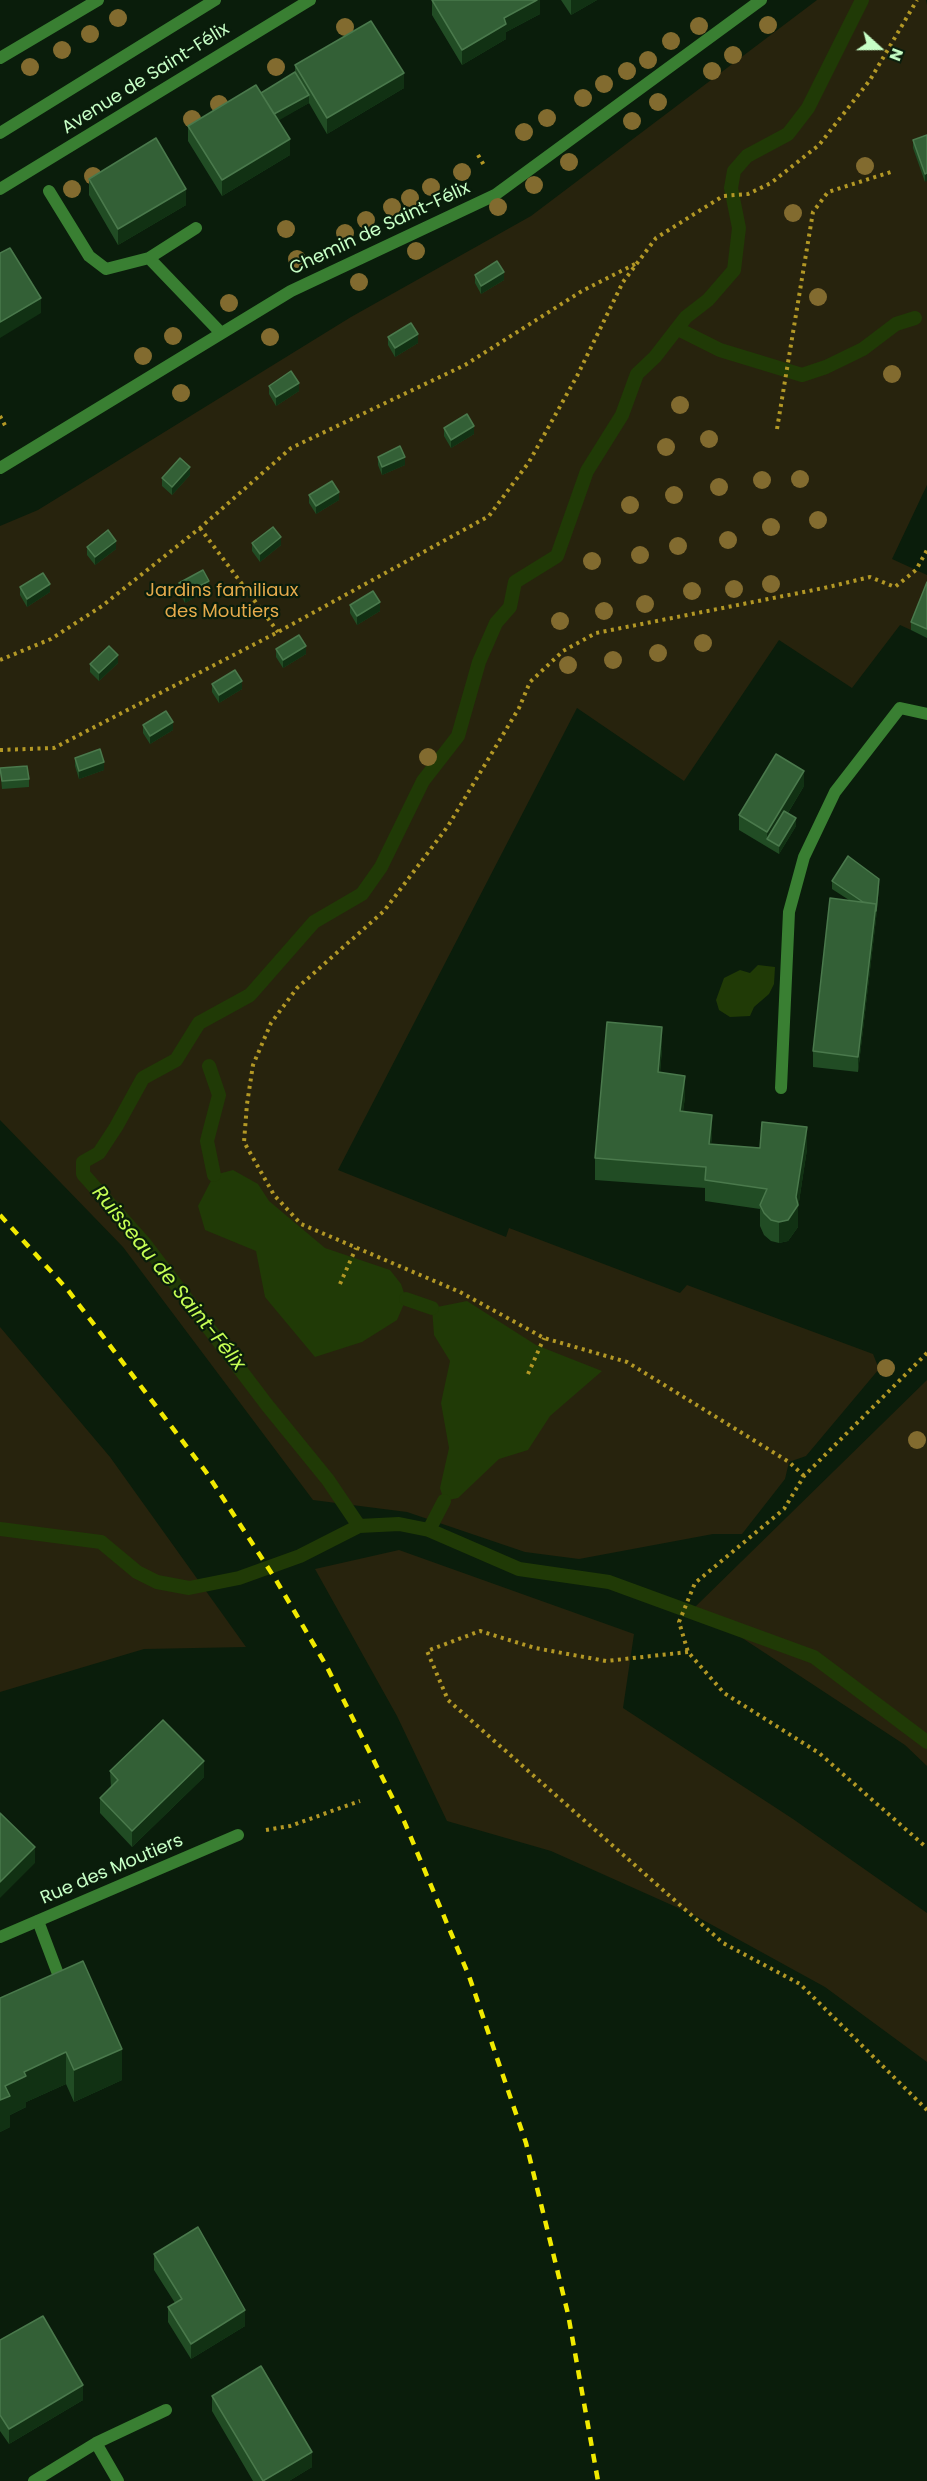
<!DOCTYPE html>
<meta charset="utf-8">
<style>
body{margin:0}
#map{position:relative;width:927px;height:2481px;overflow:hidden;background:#0a1d0b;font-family:Poppins,sans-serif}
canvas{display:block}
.north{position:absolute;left:849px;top:18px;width:60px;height:60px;-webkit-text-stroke:4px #0a1d0b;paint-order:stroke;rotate:111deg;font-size:16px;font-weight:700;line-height:24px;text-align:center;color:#c7ffc6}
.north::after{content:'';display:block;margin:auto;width:21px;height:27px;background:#c7ffc6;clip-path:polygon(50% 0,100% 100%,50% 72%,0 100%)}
</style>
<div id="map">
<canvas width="927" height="2481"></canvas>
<div class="north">N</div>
</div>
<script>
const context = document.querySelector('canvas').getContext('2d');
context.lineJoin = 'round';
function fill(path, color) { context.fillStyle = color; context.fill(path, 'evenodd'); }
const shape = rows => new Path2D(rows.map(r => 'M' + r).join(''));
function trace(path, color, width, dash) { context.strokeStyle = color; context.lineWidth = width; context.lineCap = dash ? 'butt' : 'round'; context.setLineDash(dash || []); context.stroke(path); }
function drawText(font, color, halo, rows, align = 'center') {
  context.font = font + ' Poppins,sans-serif'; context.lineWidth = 4.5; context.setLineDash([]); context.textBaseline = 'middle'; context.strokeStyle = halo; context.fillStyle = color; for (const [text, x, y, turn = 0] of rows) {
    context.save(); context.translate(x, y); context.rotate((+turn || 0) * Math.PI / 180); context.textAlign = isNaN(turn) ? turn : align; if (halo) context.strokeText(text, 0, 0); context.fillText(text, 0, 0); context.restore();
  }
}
fill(shape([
 [817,0,926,0,927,5,927,485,892,559,927,575,927,591,911,630,900,625,852,688,779,640,684,781,577,708,338,1170,506,1237,509,1228,680,1293,687,1285,873,1354,879,1369,806,1456,789,1462,785,1479,742,1534,713,1534,579,1559,525,1552,407,1512,313,1500,123,1247,0,1120,0,526,38,510,351,317,531,216],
 [0,1327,110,1457,246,1647,144,1649,0,1692],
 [927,1380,927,1766,905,1745,695,1607],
 [399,1550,634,1634,623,1708,793,1819,927,1913,927,2062,825,1987,694,1915,551,1851,447,1821,397,1716,315,1569]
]), '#27230d');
fill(shape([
 [758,965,775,967,774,984,769,994,754,1007,750,1016,730,1017,719,1010,716,1000,724,978,740,970,750,973],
 [233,1170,258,1184,269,1201,325,1248,390,1270,401,1284,406,1299,397,1320,362,1342,315,1357,265,1297,256,1251,205,1230,198,1206,214,1175],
 [467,1301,536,1345,602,1371,550,1416,528,1450,499,1459,458,1498,444,1501,440,1488,449,1448,441,1403,450,1361,434,1335,432,1308]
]), '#203a06');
trace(shape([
 [678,329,720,350,802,375,826,367,863,349,896,324,915,318],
 [209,1066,219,1095,207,1141,214,1175],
 [406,1299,432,1308],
 [359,1526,328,1480,267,1405,145,1244,83,1174,83,1162,99,1153,116,1127,143,1078,176,1060,199,1023,250,995,314,922,362,894,381,867,423,781,458,736,479,662,496,623,510,607,515,582,557,556,587,471,622,415,637,374,655,357,686,317,708,300,734,270,739,228,731,188,734,171,747,156,788,134,808,108,862,0],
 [0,1529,101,1542,137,1572,157,1582,189,1588,239,1578,300,1556,359,1526,399,1524,429,1530,519,1569,609,1582,814,1657,927,1742],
 [429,1530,444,1501]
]), '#203a06', 14);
trace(shape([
 [478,155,485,167],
 [0,416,7,429],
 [777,429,813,212,828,192,894,171],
 [200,528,278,632],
 [0,660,51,639,102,606,200,528,291,448,465,365,582,291,637,263],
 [0,750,54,748,278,632,489,516,529,462,577,376,623,282,656,238,723,196,748,194,771,183,819,145,870,80,917,0],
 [340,1284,356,1248],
 [927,1353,804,1476,784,1509,695,1583,679,1622,688,1652,724,1693,819,1753,927,1848],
 [528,1374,544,1338],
 [804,1476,789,1462,627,1362,544,1338,460,1292,301,1224,274,1195,244,1142,247,1104,253,1065,271,1023,297,988,384,911,448,826,519,708,530,682,563,651,596,633,824,588,870,577,895,587,916,570,927,550],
 [688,1652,606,1661,535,1648,480,1631,427,1651,448,1700,723,1943,800,1984,927,2110],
 [266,1830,290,1826,360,1801]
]), '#b39825', 4, [3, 4.5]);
trace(shape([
 [49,191,89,256,106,269,149,258,221,333],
 [149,258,196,228],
 [0,468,291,291,495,195,761,0],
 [781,1088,789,912,804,857,835,792,900,708,927,714],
 [38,1921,61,1982,57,1984]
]), '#397f32', 12);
trace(shape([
 [0,58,98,0],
 [0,133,215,0],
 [0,189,310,0],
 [0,1937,238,1835],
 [96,2443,118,2481],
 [34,2481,96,2443,166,2410]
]), '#397f32', 12);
trace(shape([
 [0,1215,67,1289,206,1472,276,1580,327,1667,404,1821,469,1976,526,2143,568,2314,598,2481]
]), '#f1e900', 4.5, [9, 8]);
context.fillStyle = '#826b2f';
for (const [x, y] of [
 [118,18],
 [768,25],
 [699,26],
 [345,27],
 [90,34],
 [671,41],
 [62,50],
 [733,55],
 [648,60],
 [30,67],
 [276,67],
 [627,71],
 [712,71],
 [604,84],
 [583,98],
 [658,102],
 [219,104],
 [547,118],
 [192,119],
 [632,121],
 [524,132],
 [569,162],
 [865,166],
 [462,172],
 [93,176],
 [534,185],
 [431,187],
 [72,189],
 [410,198],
 [392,207],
 [498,207],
 [793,213],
 [366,220],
 [286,229],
 [345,233],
 [416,251],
 [297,259],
 [359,282],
 [818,297],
 [229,303],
 [173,336],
 [270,337],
 [143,356],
 [892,374],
 [181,393],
 [680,405],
 [709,439],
 [666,447],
 [800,479],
 [762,480],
 [719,487],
 [674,495],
 [630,505],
 [818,520],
 [771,527],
 [728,540],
 [678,546],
 [640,555],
 [592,561],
 [771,584],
 [734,589],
 [692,591],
 [645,604],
 [604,611],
 [560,621],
 [703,643],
 [658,653],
 [613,660],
 [568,665],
 [428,757],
 [886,1368],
 [917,1440]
]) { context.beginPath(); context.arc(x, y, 9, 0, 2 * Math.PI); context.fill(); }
fill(shape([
 [432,0,540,0,540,14,506,32,506,39,462,65,432,15],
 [561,0,597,0,571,15],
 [295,65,404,88,327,134,309,103,278,120,290,155,222,196,188,141,188,126,261,93,295,72],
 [927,135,925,182,913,148,913,140],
 [89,179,186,205,118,245,89,195],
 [475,275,504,280,481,294,475,283],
 [388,337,418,343,395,357,388,345],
 [269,386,299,391,276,406,269,394],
 [444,428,474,434,451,448,444,436],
 [378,457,405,465,382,475,378,465],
 [190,475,172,495,162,486,162,478],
 [309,495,339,500,316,514,309,503],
 [252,543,281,545,260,562,252,551],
 [87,547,116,549,95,565,87,555],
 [927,582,927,638,911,630,911,622],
 [179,583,209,590,185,603,179,591],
 [20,587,50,592,27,607,20,595],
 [350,605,380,611,357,625,350,613],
 [276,649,306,654,283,668,276,657],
 [118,663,99,681,90,672,90,664],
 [212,684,242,689,219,703,212,692],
 [143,725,173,730,150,744,143,733],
 [75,758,104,770,79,779,75,766],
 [0,768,29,779,29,787,2,789],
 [804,786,788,813,796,826,779,854,739,830,739,815],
 [832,881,879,887,876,919,858,1072,813,1067,813,1051,849,900,832,889],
 [662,1049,660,1073,685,1097,683,1111,712,1136,711,1144,760,1148,807,1149,798,1208,798,1227,788,1241,779,1243,771,1241,764,1235,760,1226,760,1209,705,1201,705,1188,595,1180,595,1158],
 [110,1771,204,1777,132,1847,100,1813,100,1798,111,1787],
 [0,1998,122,2080,74,2102,66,2084,26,2102,26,2107,10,2115,10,2127,0,2132],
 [154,2254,245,2326,191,2359,168,2322,168,2307,175,2303,154,2270],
 [0,2340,83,2400,9,2444,0,2431],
 [212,2396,312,2467,289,2481,253,2481,212,2411]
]), '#214c24');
fill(shape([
 [537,0,540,0,540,14,506,32,506,39,462,65,462,50,504,18],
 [571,0,597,0,571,15],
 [404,73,404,88,327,134,327,118],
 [309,95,309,103,271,125,271,116],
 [290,139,290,155,222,196,222,180],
 [927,173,927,181,925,182,925,174],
 [186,189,186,205,118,245,118,229],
 [504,272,504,280,481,294,481,286],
 [41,298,41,313,0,338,0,322],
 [418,334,418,343,395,357,395,348],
 [299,383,299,391,276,406,276,397],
 [474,426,474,434,451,448,451,440],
 [405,457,405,465,382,475,382,467],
 [190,467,190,475,172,495,172,487],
 [339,492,339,500,316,514,316,506],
 [281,537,281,545,260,562,260,554],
 [116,541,116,549,95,565,95,557],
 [209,581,209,590,185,603,185,594],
 [50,584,50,592,27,607,27,599],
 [380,602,380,611,357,625,357,616],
 [306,646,306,654,283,668,283,660],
 [118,655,118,663,99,681,99,673],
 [242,681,242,689,219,703,219,695],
 [173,722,173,730,150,744,150,736],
 [104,762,104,770,79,779,79,771],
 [804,771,804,786,771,841,767,839,767,832],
 [796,818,796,826,779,854,779,846],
 [879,879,876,919,858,1072,858,1057],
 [662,1027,662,1049,658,1094,658,1072],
 [685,1076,685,1097,680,1133,680,1111],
 [712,1115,712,1136,709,1165,709,1144],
 [807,1127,807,1149,798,1208,798,1227,788,1241,779,1243,779,1222,796,1197],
 [204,1761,204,1777,132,1847,132,1831],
 [35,1847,35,1863,0,1898,0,1882],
 [122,2049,122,2080,74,2102,74,2070],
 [66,2052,66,2084,26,2102,26,2107,10,2115,10,2127,0,2132,0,2100,5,2086,24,2072],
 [245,2310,245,2326,191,2359,191,2344],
 [83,2385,83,2400,9,2444,9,2429],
 [312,2452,312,2467,289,2481,263,2481]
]), '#113113');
const building = shape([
 [432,0,537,0,504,18,506,24,462,50,432,0],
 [371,21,404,73,327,118,295,65,371,21],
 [295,72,309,95,274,114,261,93,295,72],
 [256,85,290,139,222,180,188,126,256,85],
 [927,135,927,173,925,174,913,140,927,135],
 [156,138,186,189,118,229,89,179,156,138],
 [10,248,41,298,0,322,0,253,10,248],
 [497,261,504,272,481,286,475,275,497,261],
 [411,323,418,334,395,348,388,337,411,323],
 [291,371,299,383,276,397,269,386,291,371],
 [467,414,474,426,451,440,444,428,467,414],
 [400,446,405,457,382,467,378,457,400,446],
 [180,458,190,467,172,487,162,478,180,458],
 [332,481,339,492,316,506,309,495,332,481],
 [273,527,281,537,260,554,252,543,273,527],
 [108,530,116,541,95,557,87,547,108,530],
 [203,570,209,581,185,594,179,583,203,570],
 [43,573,50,584,27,599,20,587,43,573],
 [927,582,927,629,911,622,927,582],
 [373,591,380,602,357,616,350,605,373,591],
 [299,635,306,646,283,660,276,649,299,635],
 [109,646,118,655,99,673,90,664,109,646],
 [235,670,242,681,219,695,212,684,235,670],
 [166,711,173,722,150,736,143,725,166,711],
 [100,749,104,762,79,771,75,758,100,749],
 [776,754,804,771,767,832,739,815,776,754],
 [27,766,29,779,2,781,0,768,27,766],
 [784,811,796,818,779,846,767,839,784,811],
 [848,856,879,879,876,911,876,904,863,902,832,881,848,856],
 [830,898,876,904,858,1057,813,1051,830,898],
 [607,1022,662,1027,658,1072,685,1076,680,1111,712,1115,709,1144,760,1148,762,1122,807,1127,796,1197,798,1205,788,1220,779,1222,771,1220,764,1213,760,1205,767,1189,705,1180,706,1167,595,1158,607,1022],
 [163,1720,204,1761,132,1831,100,1798,118,1780,110,1771,163,1720],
 [0,1813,35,1847,0,1882,0,1813],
 [83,1961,122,2049,74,2070,66,2052,24,2072,26,2076,5,2086,10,2096,0,2100,0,1998,83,1961],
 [198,2227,245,2310,191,2344,168,2307,182,2299,154,2254,198,2227],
 [43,2316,83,2385,9,2429,0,2415,0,2340,43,2316],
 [261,2366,312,2452,263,2481,212,2396,261,2366]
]);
fill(building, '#336036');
trace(building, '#4a794c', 1.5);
drawText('18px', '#c7ffc6', '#0a1d0b', [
 ["Avenue de Saint-Félix",146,79,-32],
 ["Chemin de Saint-Félix",380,229,-25],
 ["Rue des Moutiers",112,1870,-23]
]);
drawText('18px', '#e5aa4c', '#0a1d0b', [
 ["Jardins familiaux",222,591],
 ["des Moutiers",222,612]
]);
drawText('italic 20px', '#c6ff54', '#0a1d0b', [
 ["Ruisseau de Saint-Félix",168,1279,51]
]);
</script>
